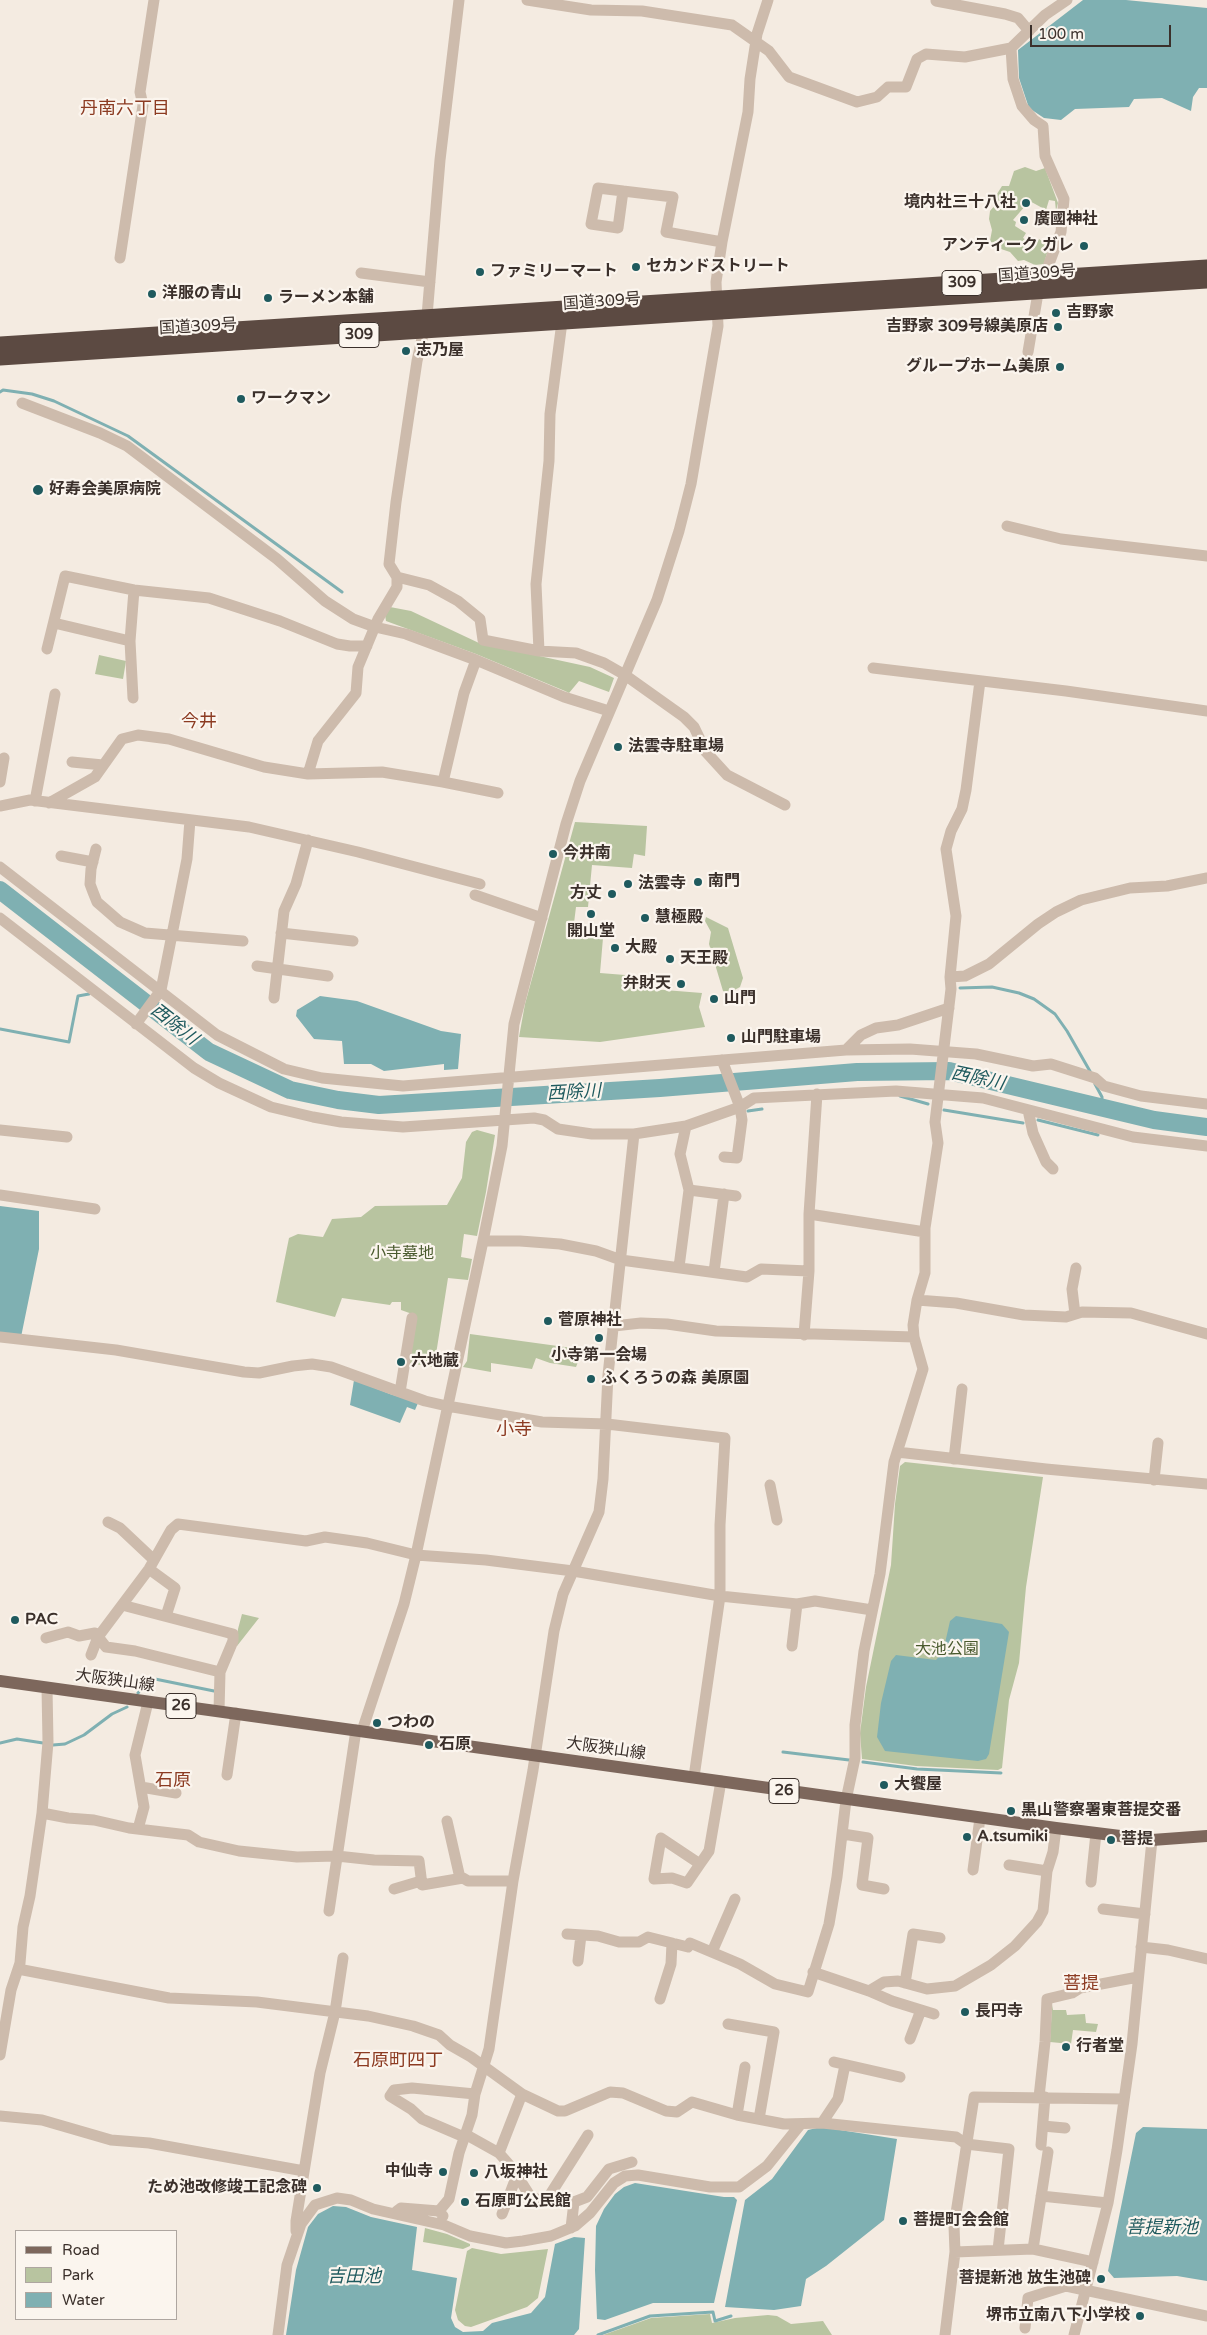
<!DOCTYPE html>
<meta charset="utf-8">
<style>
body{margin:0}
#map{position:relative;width:1207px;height:2335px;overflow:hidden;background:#f4ebe1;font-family:"Varela Round",sans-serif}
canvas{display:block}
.legend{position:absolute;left:15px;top:2230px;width:162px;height:90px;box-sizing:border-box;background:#fbf5ee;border:1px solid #aea6a0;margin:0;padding:6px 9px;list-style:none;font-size:15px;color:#3b302b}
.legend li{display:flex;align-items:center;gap:10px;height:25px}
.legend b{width:25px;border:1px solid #aea6a0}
.scale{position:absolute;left:1030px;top:25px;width:141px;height:22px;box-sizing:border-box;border:2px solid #3b302b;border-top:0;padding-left:6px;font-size:15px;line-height:18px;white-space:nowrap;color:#3b302b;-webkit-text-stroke:4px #fbf5ee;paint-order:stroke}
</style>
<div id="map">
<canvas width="1207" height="2335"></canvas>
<ul class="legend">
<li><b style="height:6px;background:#7d675c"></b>Road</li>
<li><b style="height:14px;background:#b8c4a0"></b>Park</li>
<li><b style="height:14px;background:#7fb0b2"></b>Water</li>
</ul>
<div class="scale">100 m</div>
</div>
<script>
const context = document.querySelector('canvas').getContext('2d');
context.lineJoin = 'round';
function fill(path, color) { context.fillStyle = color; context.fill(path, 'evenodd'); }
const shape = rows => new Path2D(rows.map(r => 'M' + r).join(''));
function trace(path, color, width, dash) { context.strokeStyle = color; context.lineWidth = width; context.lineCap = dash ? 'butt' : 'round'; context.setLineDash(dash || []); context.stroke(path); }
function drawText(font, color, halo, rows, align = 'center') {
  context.font = font + ' "Varela Round","Noto Sans JP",sans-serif'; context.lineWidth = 4.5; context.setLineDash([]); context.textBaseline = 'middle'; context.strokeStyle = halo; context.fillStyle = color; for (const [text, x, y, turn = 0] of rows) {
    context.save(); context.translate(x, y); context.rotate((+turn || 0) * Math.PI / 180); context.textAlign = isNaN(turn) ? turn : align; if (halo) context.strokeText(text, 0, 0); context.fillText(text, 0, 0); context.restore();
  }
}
fill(shape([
 [1025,167,1036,171,1045,168,1058,203,1056,211,1055,201,1049,200,1046,210,1026,199,1024,204,1026,205,1013,220,1016,222,1015,226,1026,233,1023,238,1035,245,1039,239,1049,246,1044,264,1035,265,1024,260,1018,261,1010,252,998,248,990,241,992,230,989,219,990,211,996,204,997,194,1002,186,1009,186,1014,171],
 [390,607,411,611,479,643,590,667,614,678,609,692,579,681,569,693,565,691,476,654,386,621,385,615],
 [99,655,126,661,123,679,95,674],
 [575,822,647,826,645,856,634,854,632,868,592,865,588,907,576,907,574,923,590,926,589,936,603,938,600,973,625,975,623,982,627,987,702,993,699,1007,705,1027,600,1042,519,1037,525,1004],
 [706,917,728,928,743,978,740,987,727,994,723,991,709,944,711,932,705,921],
 [477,1130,495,1135,486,1192,477,1236,464,1234,461,1257,472,1259,468,1280,448,1278,434,1367,408,1363,415,1315,401,1310,401,1302,392,1302,390,1305,342,1298,335,1317,276,1302,289,1238,298,1234,323,1237,332,1219,361,1217,375,1206,447,1205,462,1178,466,1142,472,1132],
 [470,1334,565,1347,583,1349,576,1367,550,1363,536,1358,532,1369,491,1363,491,1372,463,1367,467,1361],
 [905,1462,1043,1477,1026,1587,1019,1663,1009,1700,1002,1768,998,1770,916,1766,862,1759,860,1733,866,1687,891,1565,895,1504,900,1466],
 [242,1614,259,1618,237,1646,238,1629],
 [1052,2005,1053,2010,1066,2010,1067,2015,1085,2014,1086,2023,1098,2024,1096,2032,1073,2030,1071,2044,1050,2042],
 [425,2228,447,2234,470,2244,470,2246,463,2249,423,2242],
 [472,2248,501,2254,548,2249,538,2298,527,2307,471,2327,465,2326,458,2320,455,2310,467,2251],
 [710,2314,712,2323,735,2318,768,2315,777,2316,791,2324,823,2321,832,2335,603,2335,651,2318]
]), '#b8c4a0');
fill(shape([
 [1083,0,1126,0,1207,8,1207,88,1199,88,1193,97,1191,111,1162,98,1134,99,1129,107,1075,109,1061,120,1044,118,1029,108,1019,78,1018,50],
 [320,996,357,1001,441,1031,461,1034,458,1069,444,1070,444,1064,384,1071,371,1064,344,1064,342,1041,314,1039,296,1016,297,1010],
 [0,1206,39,1211,39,1249,21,1337,0,1334],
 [354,1380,390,1394,418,1403,415,1410,407,1407,400,1423,350,1405],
 [956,1616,1002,1624,1009,1632,989,1754,986,1759,978,1761,885,1751,877,1737,881,1703,891,1661,896,1655,936,1660,943,1652,950,1621],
 [821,2127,897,2139,884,2220,826,2266,806,2279,801,2306,774,2310,725,2307,745,2200,772,2179,808,2130],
 [1143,2127,1207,2129,1207,2281,1177,2276,1114,2278,1108,2271,1136,2133],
 [635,2183,724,2197,734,2197,737,2200,714,2303,653,2303,605,2320,597,2319,595,2270,596,2226,604,2209,615,2194,624,2187],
 [333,2206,346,2207,371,2217,417,2227,412,2270,457,2278,451,2318,455,2327,463,2332,483,2331,492,2323,531,2313,545,2297,555,2244,574,2237,585,2238,579,2329,574,2335,286,2335,296,2270,308,2227,318,2214]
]), '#7fb0b2');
trace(shape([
 [0,392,3,390,32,394,54,401,128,436,342,592],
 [960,988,992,987,1019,993,1034,999,1055,1014,1067,1031,1091,1073],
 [0,1029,69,1042,78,996,89,994],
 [1095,1084,1102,1097,1102,1109],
 [900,1096,928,1104],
 [944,1110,1023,1123],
 [748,1111,762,1109],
 [1038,1120,1098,1135],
 [138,1693,146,1682,155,1679,214,1691],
 [0,1743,17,1739,43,1743],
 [53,1745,65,1744,84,1735,112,1714,127,1707],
 [783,1752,849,1760],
 [863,1762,917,1769,1001,1773],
 [598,2335,650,2316,713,2312,715,2321,731,2316]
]), '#7fb0b2', 3);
trace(shape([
 [0,890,209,1052,290,1090,338,1100,379,1105,660,1088,857,1072,949,1071,1154,1120,1207,1127]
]), '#7fb0b2', 18);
trace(shape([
 [527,0,591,10,642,11,732,25,769,51,789,77,857,102,877,97,888,87,906,87,917,59,926,54,965,57,1011,48],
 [936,1,1005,14,1018,18,1029,31],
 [623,191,618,228,591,224,598,188,673,197,666,232,722,242],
 [120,258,143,105,140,92,154,0],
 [361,273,430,282],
 [1028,352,1038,293,1042,291,1044,277,1061,232,1064,199,1045,156,1043,126,1034,120,1022,106,1013,79,1011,48,1045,15,1067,0],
 [22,403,100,433,127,446,277,559,325,601,353,619,375,627,406,634,476,660,564,697,609,711],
 [1007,526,1061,539,1207,556],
 [397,577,429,585,458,601,480,619,483,640,539,651,576,653,604,663,625,675,684,717,694,727,706,752,727,775,785,805],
 [54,623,130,641],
 [47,649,65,576,134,590,209,598,280,621,337,644,350,646,367,646],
 [539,651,536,584,549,461,550,414,562,322],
 [873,668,1066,691,1207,711],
 [133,698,130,641,134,590],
 [72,762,103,765],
 [308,774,318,741,356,693,358,667,378,619,397,587,397,577,389,564,396,502,417,361,427,316,440,160,459,0],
 [0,782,4,758],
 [443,782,498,793],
 [35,801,55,694],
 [49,803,95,777,122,739,138,735,169,739,264,767,308,774,382,772,443,782,464,693,476,660],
 [0,806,30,800,249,827,358,852,480,884],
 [96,849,91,869,90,884,93,892,97,902,120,922,145,933,243,941],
 [61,856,93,862],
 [0,867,217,1035,284,1069,322,1078,403,1086,846,1050,910,1049,976,1054,1033,1066,1051,1064,1095,1078,1104,1086,1141,1096,1207,1104],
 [475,895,542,918],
 [0,918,194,1068,219,1083,271,1107,313,1117,341,1122,403,1127,534,1118,544,1120,558,1129,592,1134,634,1134,686,1126,740,1107,754,1098,896,1091,983,1098,1133,1137,1207,1146],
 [281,933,353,941],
 [257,966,328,976],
 [950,977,956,916,946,849,951,831,962,809,966,790,980,681],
 [274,998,284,911,296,884,308,840],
 [136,1024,161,990,187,859,190,820],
 [846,1050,861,1035,876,1028,898,1025,949,1008],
 [722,1060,740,1107,742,1120,737,1158,724,1157],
 [1028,1110,1033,1133,1046,1162,1053,1169],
 [0,1130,67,1137],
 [689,1190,736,1196],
 [0,1195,95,1209],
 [809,1214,925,1232],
 [483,1241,520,1241,560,1244,596,1251,621,1260,747,1277,761,1269,809,1271],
 [679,1267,689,1190,680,1154,686,1126],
 [714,1272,724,1194],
 [917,1300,956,1303,1024,1315,1066,1317,1082,1312,1131,1313,1207,1334],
 [1075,1314,1072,1289,1076,1268],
 [614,1326,641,1323,667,1324,716,1331,914,1337],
 [804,1335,809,1271,809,1214,817,1094],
 [0,1337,116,1350,244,1372,259,1373,293,1366,312,1364,331,1367,425,1401,447,1406,542,1422,607,1424,725,1438,720,1525,720,1596,694,1777],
 [400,1392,412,1318],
 [897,1452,1046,1469,1207,1484],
 [954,1459,962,1389],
 [1154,1480,1158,1443],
 [770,1485,777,1520],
 [108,1522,120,1528,154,1560],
 [149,1569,175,1588,166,1616],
 [122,1605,233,1634,233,1641,220,1672,219,1711],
 [46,1638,68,1632,79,1636,95,1633,106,1647,135,1651,220,1672],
 [792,1646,797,1604],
 [91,1655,98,1637,149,1569,171,1530,178,1524,306,1541,325,1537,367,1543,416,1555,486,1560,573,1571,720,1596,797,1604,815,1601,872,1610],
 [362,1731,404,1604,416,1555,483,1241,502,1146,514,1024,566,824,580,781,657,600,679,531,691,484,718,326,716,282,722,242,748,112,750,79,757,34,768,0],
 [227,1775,236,1713],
 [141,1787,176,1793],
 [42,1813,68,1818,94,1820,129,1828,188,1835,199,1842,239,1851,297,1857,337,1856,374,1860,419,1861,422,1885,463,1878,468,1881,513,1881],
 [447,1821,460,1878],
 [138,1829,144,1807,135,1755,148,1702],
 [843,1834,868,1838,862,1885,884,1889],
 [700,1864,661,1838,654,1879,672,1878,687,1883,700,1864,709,1851,721,1781],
 [1009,1865,1047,1871],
 [973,1870,980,1818],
 [1091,1882,1096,1833],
 [394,1889,421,1881],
 [1103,1909,1145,1914],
 [329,1911,356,1730],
 [567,1934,598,1936,619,1942,639,1942,648,1937,688,1947,690,1943,740,1964,775,1984,808,1992,829,1924,837,1877,846,1800,855,1758,855,1725,864,1651,880,1574,894,1462,923,1369,914,1337,913,1325,917,1300,925,1273,925,1228,938,1143,935,1122,951,989,950,977,965,976,989,964,1038,924,1056,912,1081,900,1130,888,1167,886,1207,878],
 [1141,1947,1168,1950,1207,1959],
 [712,1952,735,1899],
 [578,1961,581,1935],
 [18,1969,169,1998,257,2002,368,2016,413,2026,439,2035,450,2045,471,2057,522,2094,558,2111,565,2111,610,2092,623,2093,666,2111,677,2112,692,2102,737,2115,784,2124,822,2123,956,2137,966,2144,1009,2149,998,2250],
 [813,1972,869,1991,884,1982,898,1981,927,1989,955,1986,991,1965,1015,1946,1037,1922,1043,1911,1047,1871,1053,1852,1056,1828],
 [905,1983,913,1934,940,1938],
 [869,1991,892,2001,934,2014],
 [660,1999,671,1964,672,1943],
 [728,2024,774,2032,759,2119],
 [910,2039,921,2010],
 [0,2055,11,1990,20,1963,23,1927,30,1896,42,1813,48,1742,47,1688],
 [834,2062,900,2077],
 [1039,2097,1045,2042,1047,1999,1072,1993,1080,1988,1138,1977],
 [737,2115,745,2067],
 [0,2116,42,2120,111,2140,149,2143,304,2171],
 [822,2123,838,2099,845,2065],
 [1043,2126,1065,2128],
 [465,2134,499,2153,513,2169,530,2196,539,2200,574,2202,587,2197,609,2169,632,2162],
 [464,2137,422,2119,411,2109,390,2096,394,2090,412,2088,475,2094],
 [1041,2145,1045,2097],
 [499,2153,522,2094],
 [1041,2196,1108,2203],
 [546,2201,588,2135],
 [397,2211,401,2208,439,2211,443,2216],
 [439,2211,449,2199,459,2153,472,2115,475,2094,489,2049,513,1881,533,1770,554,1631,563,1594,599,1512,603,1479,608,1375,634,1134],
 [502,2214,517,2175],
 [571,2228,574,2202],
 [296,2231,296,2221,320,2073,335,2012,343,1958],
 [1033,2249,1048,2152],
 [955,2252,1033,2249,1093,2262],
 [1025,2328,1028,2298,1066,2286,1207,2316],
 [278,2335,287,2265,301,2224,315,2205,337,2198,351,2200,373,2209,444,2225,470,2236,506,2243,523,2241,551,2236,575,2226,590,2213,614,2183,625,2176,638,2175,710,2187,739,2187,767,2166,800,2125],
 [945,2335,955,2252,954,2226,974,2097,1124,2099],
 [1074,2335,1108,2203,1117,2150,1132,2044,1152,1840]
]), '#cdbbac', 11);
trace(shape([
 [0,1681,1056,1828,1152,1840,1207,1836]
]), '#7d675c', 12);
trace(shape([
 [0,344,1207,267],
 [0,358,1207,281]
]), '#5c4a42', 15);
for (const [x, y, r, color] of [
 [1026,203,5,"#1f5a5e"],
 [1024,220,5,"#1f5a5e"],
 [1084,246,5,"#1f5a5e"],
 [636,267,5,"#1f5a5e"],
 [480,272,5,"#1f5a5e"],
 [152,294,5,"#1f5a5e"],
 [268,298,5,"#1f5a5e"],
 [1056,313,5,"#1f5a5e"],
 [1058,327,5,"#1f5a5e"],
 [406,351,5,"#1f5a5e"],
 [1060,367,5,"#1f5a5e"],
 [241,399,5,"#1f5a5e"],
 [38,490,6,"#1f5a5e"],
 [618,747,5,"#1f5a5e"],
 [553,854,5,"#1f5a5e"],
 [698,882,5,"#1f5a5e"],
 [628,884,5,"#1f5a5e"],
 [612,894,5,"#1f5a5e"],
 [591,914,5,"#1f5a5e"],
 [645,918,5,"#1f5a5e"],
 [615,948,5,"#1f5a5e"],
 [670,959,5,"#1f5a5e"],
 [681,984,5,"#1f5a5e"],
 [714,999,5,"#1f5a5e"],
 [731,1038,5,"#1f5a5e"],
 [548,1321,5,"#1f5a5e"],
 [599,1338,5,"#1f5a5e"],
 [401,1362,5,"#1f5a5e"],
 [591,1379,5,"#1f5a5e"],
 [15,1620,5,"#1f5a5e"],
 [377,1723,5,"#1f5a5e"],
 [429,1745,5,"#1f5a5e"],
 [884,1785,5,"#1f5a5e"],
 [1011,1811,5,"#1f5a5e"],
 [967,1837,5,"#1f5a5e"],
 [1111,1840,5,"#1f5a5e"],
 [965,2012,5,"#1f5a5e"],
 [1066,2047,5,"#1f5a5e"],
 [443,2172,5,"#1f5a5e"],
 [474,2173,5,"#1f5a5e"],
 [317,2188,5,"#1f5a5e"],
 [465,2202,5,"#1f5a5e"],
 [903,2221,5,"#1f5a5e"],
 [1101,2279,5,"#1f5a5e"],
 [1140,2316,5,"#1f5a5e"]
]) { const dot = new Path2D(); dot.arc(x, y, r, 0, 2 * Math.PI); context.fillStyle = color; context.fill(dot); trace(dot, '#fbf5ee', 2); }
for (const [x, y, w] of [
 [962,283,40],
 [359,335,40],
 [181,1706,30],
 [784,1791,30]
]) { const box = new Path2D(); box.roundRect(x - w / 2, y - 12.5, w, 25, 4); context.fillStyle = '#fbf5ee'; context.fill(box); trace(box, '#3b302b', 1); }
drawText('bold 15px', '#3b302b', null, [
 ["309",962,283],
 ["309",359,335],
 ["26",181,1706],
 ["26",784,1791]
]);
drawText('bold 16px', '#3b302b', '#fbf5ee', [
 ["境内社三十八社",1016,203,"right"],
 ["廣國神社",1034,220],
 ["アンティーク ガレ",1074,246,"right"],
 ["セカンドストリート",646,267],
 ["ファミリーマート",490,272],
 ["洋服の青山",162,294],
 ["ラーメン本舗",278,298],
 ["吉野家",1066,313],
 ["吉野家 309号線美原店",1048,327,"right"],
 ["志乃屋",416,351],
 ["グループホーム美原",1050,367,"right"],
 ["ワークマン",251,399],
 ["好寿会美原病院",49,490],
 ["法雲寺駐車場",628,747],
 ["今井南",563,854],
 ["南門",708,882],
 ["法雲寺",638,884],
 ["方丈",602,894,"right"],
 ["慧極殿",655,918],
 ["開山堂",591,932,"center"],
 ["大殿",625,948],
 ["天王殿",680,959],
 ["弁財天",671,984,"right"],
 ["山門",724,999],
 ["山門駐車場",741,1038],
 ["菅原神社",558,1321],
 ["小寺第一会場",599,1356,"center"],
 ["六地蔵",411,1362],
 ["ふくろうの森 美原園",601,1379],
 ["PAC",25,1620],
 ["つわの",387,1723],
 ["石原",439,1745],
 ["大饗屋",894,1785],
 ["黒山警察署東菩提交番",1021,1811],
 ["A.tsumiki",977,1837],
 ["菩提",1121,1840],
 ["長円寺",975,2012],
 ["行者堂",1076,2047],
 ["中仙寺",433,2172,"right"],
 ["八坂神社",484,2173],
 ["ため池改修竣工記念碑",307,2188,"right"],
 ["石原町公民館",475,2202],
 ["菩提町会会館",913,2221],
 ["菩提新池 放生池碑",1091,2279,"right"],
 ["堺市立南八下小学校",1130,2316,"right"]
], 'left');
drawText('16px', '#3b302b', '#fbf5ee', [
 ["国道309号",1037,274,-4],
 ["国道309号",602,302,-4],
 ["国道309号",198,327,-3],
 ["大阪狭山線",115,1681,8],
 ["大阪狭山線",606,1749,8]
]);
drawText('16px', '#4a5a2e', '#fbf5ee', [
 ["小寺墓地",402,1254],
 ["大池公園",947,1650]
]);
drawText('18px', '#8c3b22', '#fbf5ee', [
 ["丹南六丁目",125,109],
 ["今井",199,722],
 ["小寺",514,1430],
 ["石原",173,1781],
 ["菩提",1081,1984],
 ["石原町四丁",398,2061]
]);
drawText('italic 18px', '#1f5a5e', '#fbf5ee', [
 ["西除川",174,1025,38],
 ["西除川",978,1079,12],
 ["西除川",574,1093,-3],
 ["菩提新池",1162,2228],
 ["吉田池",354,2277]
]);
</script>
